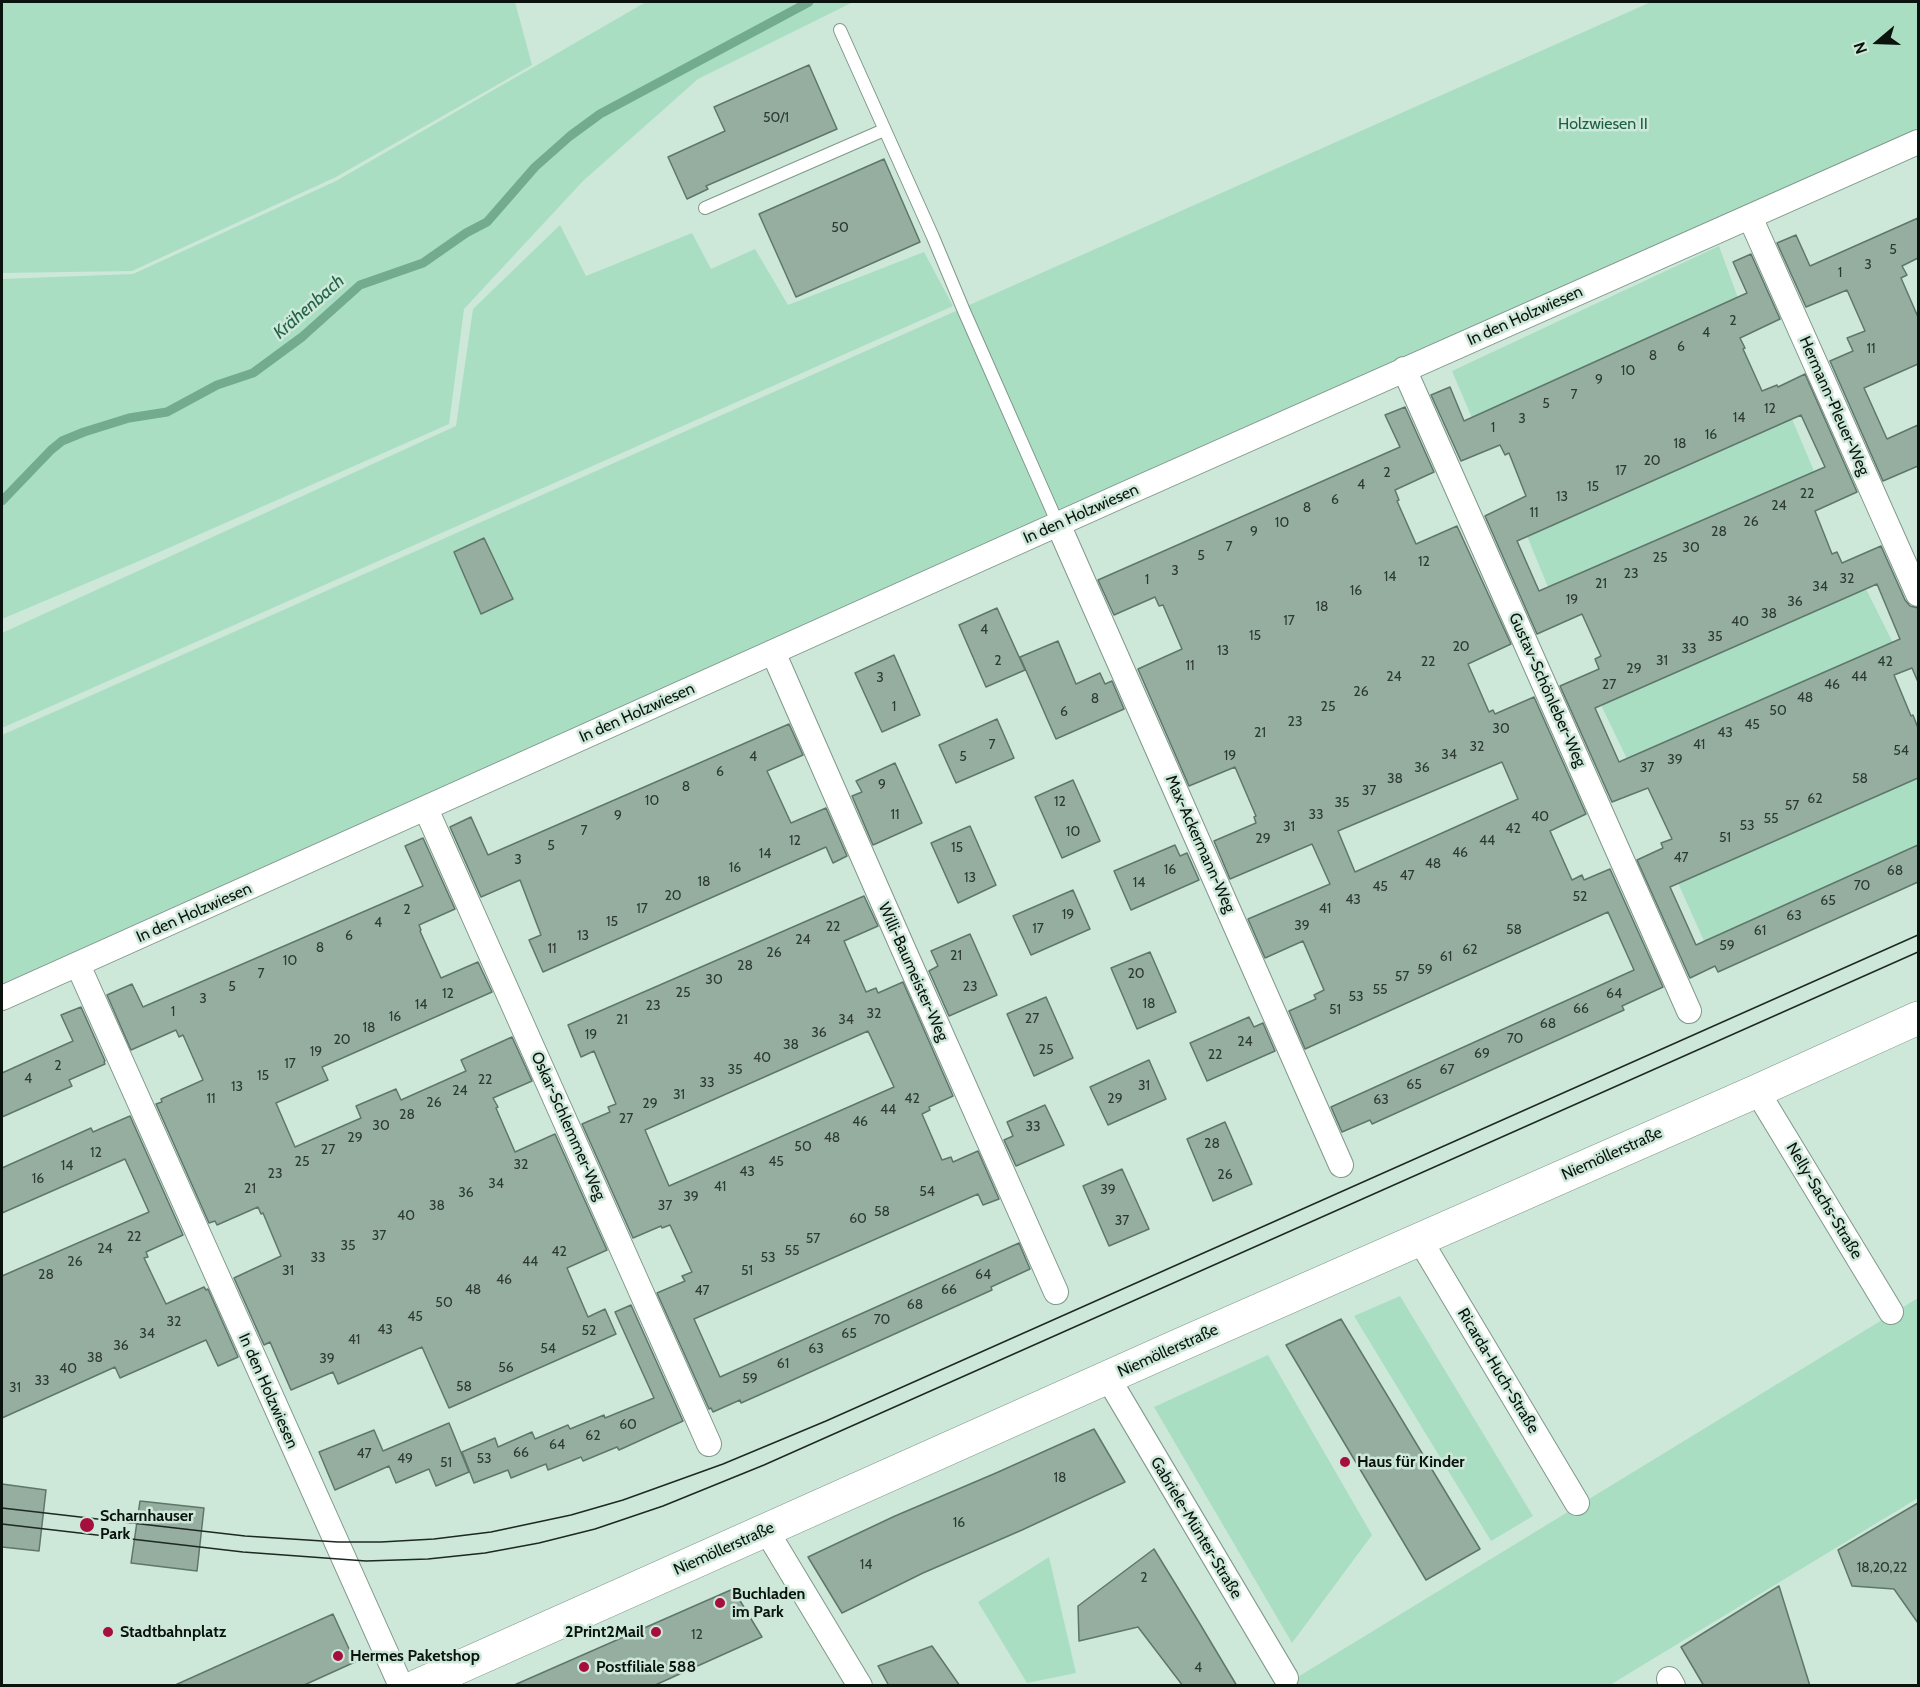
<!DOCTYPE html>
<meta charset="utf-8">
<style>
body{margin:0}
#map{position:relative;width:1920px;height:1687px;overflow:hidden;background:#cde8d9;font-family:Cabin,sans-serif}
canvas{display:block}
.frame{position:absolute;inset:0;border:3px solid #0a130e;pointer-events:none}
.north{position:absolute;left:1848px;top:12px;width:60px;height:60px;-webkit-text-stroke:4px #cde8d9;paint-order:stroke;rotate:251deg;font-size:16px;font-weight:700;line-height:24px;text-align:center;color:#0a130e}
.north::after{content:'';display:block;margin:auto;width:21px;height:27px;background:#0a130e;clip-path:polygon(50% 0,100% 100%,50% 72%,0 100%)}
</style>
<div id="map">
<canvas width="1920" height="1687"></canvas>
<div class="frame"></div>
<div class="north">N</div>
</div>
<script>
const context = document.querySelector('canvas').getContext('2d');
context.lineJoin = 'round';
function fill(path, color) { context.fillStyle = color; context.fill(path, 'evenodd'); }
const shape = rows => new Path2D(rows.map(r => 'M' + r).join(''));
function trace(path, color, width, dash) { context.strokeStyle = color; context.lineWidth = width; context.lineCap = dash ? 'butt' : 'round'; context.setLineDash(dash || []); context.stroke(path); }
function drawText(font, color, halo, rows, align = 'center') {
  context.font = font + ' Cabin,sans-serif'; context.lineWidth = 5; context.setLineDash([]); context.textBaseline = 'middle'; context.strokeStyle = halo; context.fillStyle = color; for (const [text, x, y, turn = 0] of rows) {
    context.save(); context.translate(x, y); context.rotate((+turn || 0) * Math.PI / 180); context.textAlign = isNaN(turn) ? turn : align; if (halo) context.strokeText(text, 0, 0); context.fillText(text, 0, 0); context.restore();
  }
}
fill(shape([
 [2,2,515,2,532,65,336,177,132,271,2,273],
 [646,2,853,2,698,79,583,181,464,309,449,424,146,558,2,619,2,279,133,274,336,181],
 [1651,2,1918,2,1918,128,2,984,2,735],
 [560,225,586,276,692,233,711,269,755,249,788,305,924,252,953,306,2,728,2,633,456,426,473,309],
 [1719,246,1738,298,1472,418,1452,371],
 [1792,419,1814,471,1548,587,1527,536],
 [1866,589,1893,643,1627,759,1601,705],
 [1918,778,1918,845,1704,941,1678,883],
 [1400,1296,1533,1516,1491,1541,1354,1316],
 [1918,1298,1918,1498,1610,1685,1283,1686],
 [1268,1355,1372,1535,1292,1643,1154,1407],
 [1049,1557,1076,1673,1027,1683,978,1602]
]), '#a9dec2');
trace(shape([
 [2,501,51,450,62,441,84,432,129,418,167,412,217,385,253,373,302,337,360,285,423,263,466,233,487,222,535,167,570,136,600,114,809,2]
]), '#73ab8f', 9);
const building = shape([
 [809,65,837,129,706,186,708,189,687,199,668,157,725,131,714,107,809,65],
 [884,159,920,242,796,297,759,214,884,159],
 [1918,218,1918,258,1902,266,1907,275,1901,278,1918,317,1918,364,1864,388,1887,439,1918,425,1918,466,1883,481,1830,361,1853,351,1847,338,1865,331,1847,290,1806,307,1777,243,1796,235,1810,266,1918,218],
 [1751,254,1780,319,1740,338,1745,348,1743,349,1762,391,1777,385,1778,387,1805,374,1857,492,1815,511,1832,554,1837,552,1842,563,1881,546,1905,600,1910,606,1918,608,1918,682,1912,668,1894,675,1911,716,1913,715,1918,728,1918,778,1670,887,1696,945,1918,845,1918,882,1718,972,1715,966,1690,978,1637,860,1663,848,1661,843,1672,839,1648,788,1612,802,1560,686,1599,669,1595,659,1601,656,1582,614,1537,634,1485,516,1526,496,1509,453,1505,455,1500,445,1461,461,1431,395,1450,387,1464,421,1747,293,1733,262,1751,254],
 [1801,415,1825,467,1539,591,1517,541,1801,415],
 [1877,584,1900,639,1619,762,1595,708,1877,584],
 [1405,407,1434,472,1395,490,1399,500,1397,501,1416,544,1457,526,1511,644,1468,664,1489,712,1493,710,1495,714,1534,697,1586,814,1550,831,1572,880,1582,875,1584,880,1610,869,1663,987,1622,1006,1624,1010,1372,1124,1370,1120,1342,1132,1331,1107,1634,970,1608,912,1305,1049,1289,1011,1316,999,1314,995,1324,990,1303,941,1265,958,1248,919,1330,884,1312,844,1230,879,1214,841,1256,823,1254,817,1256,816,1235,767,1189,786,1138,669,1182,649,1163,605,1159,606,1155,597,1114,615,1098,580,1400,447,1385,415,1405,407],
 [1502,762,1518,799,1355,872,1338,831,1502,762],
 [484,538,513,599,481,614,454,552,484,538],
 [997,608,1025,670,986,687,959,625,997,608],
 [1058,641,1076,684,1100,673,1105,684,1112,681,1124,709,1056,739,1020,657,1058,641],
 [894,655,920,715,882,732,855,673,894,655],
 [997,719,1014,758,956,783,939,745,997,719],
 [789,724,803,755,767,771,791,823,826,808,847,856,833,863,826,847,543,972,529,940,541,935,520,880,481,897,450,827,471,817,488,855,789,724],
 [895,763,922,823,873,845,852,796,862,792,856,781,895,763],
 [1073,780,1100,841,1062,858,1035,797,1073,780],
 [970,826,996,885,958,903,931,843,970,826],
 [423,838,455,909,419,925,421,930,420,931,441,978,478,962,492,992,322,1067,328,1080,276,1103,295,1147,361,1118,356,1106,396,1089,401,1100,466,1071,461,1060,512,1037,532,1081,493,1098,498,1107,496,1108,515,1152,555,1134,607,1250,567,1268,588,1317,605,1309,616,1334,449,1408,422,1347,338,1384,333,1372,291,1390,270,1342,264,1345,234,1278,281,1256,263,1213,261,1214,258,1207,217,1225,215,1221,209,1223,156,1104,162,1102,161,1099,203,1080,183,1035,179,1037,176,1030,131,1050,107,995,132,984,143,1007,423,886,405,846,423,838],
 [1175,845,1180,856,1187,853,1199,880,1131,910,1114,871,1175,845],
 [1073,890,1090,929,1031,955,1013,916,1073,890],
 [864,896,878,926,844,941,866,992,876,988,878,993,903,982,953,1096,929,1107,930,1110,922,1114,942,1160,951,1157,953,1162,978,1151,999,1199,983,1205,978,1194,694,1319,720,1377,1019,1243,1030,1269,991,1287,992,1290,786,1383,741,1403,740,1400,713,1412,711,1408,709,1409,657,1293,685,1281,682,1276,692,1272,670,1225,662,1228,661,1226,633,1238,582,1124,610,1112,608,1107,616,1104,594,1051,581,1057,568,1025,864,896],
 [868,1031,894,1087,669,1186,645,1130,868,1031],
 [970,934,997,995,949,1016,929,971,938,966,931,951,970,934],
 [1150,952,1176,1012,1137,1029,1111,968,1150,952],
 [1046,997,1073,1058,1034,1076,1007,1014,1046,997],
 [81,1007,105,1061,104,1062,105,1064,69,1080,72,1086,2,1117,2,1073,73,1041,61,1015,81,1007],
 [1249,1017,1254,1027,1263,1023,1275,1051,1207,1081,1190,1043,1249,1017],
 [1149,1060,1166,1099,1108,1125,1090,1087,1149,1060],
 [1045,1105,1064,1145,1016,1166,1004,1140,1013,1136,1007,1122,1045,1105],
 [130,1116,183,1235,146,1252,148,1257,144,1258,166,1304,204,1287,206,1290,208,1289,238,1357,218,1366,206,1340,120,1378,115,1367,2,1418,2,1276,149,1212,125,1159,2,1213,2,1168,91,1128,93,1132,130,1116],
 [1225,1122,1252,1184,1213,1201,1187,1139,1225,1122],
 [1122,1169,1149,1229,1109,1246,1083,1186,1122,1169],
 [631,1305,683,1421,619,1450,617,1447,583,1461,581,1457,548,1470,546,1464,511,1478,508,1470,474,1483,462,1452,495,1438,498,1447,532,1432,535,1439,568,1425,570,1429,604,1415,605,1418,654,1398,615,1312,631,1305],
 [1341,1319,1480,1549,1426,1580,1286,1345,1341,1319],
 [449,1423,469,1472,436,1486,429,1469,396,1483,389,1466,335,1490,319,1452,374,1430,383,1451,449,1423],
 [1094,1429,1125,1482,1022,1530,923,1573,842,1613,808,1557,895,1516,996,1473,1094,1429],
 [2,1484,46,1490,39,1551,2,1547,2,1484],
 [140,1501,204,1508,197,1571,131,1563,140,1501],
 [1918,1503,1918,1623,1894,1589,1852,1586,1838,1550,1918,1503],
 [1154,1549,1200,1624,1237,1686,1183,1686,1138,1627,1079,1641,1078,1606,1154,1549],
 [1779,1586,1810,1686,1704,1686,1681,1647,1779,1586],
 [733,1589,762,1637,653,1686,512,1686,733,1589],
 [333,1614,355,1662,302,1686,173,1686,333,1614],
 [932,1646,960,1686,889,1686,878,1666,932,1646]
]);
fill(building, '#95aea0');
trace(building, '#5f776a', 1.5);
const lane = shape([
 [840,30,933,237,964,311,1058,524],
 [705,208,884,130]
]);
const street = shape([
 [1750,217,1918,594],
 [1404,369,1689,1011],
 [1058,524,1341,1165],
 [773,652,902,946,1056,1292],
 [426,809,709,1444],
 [78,965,401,1686],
 [2,998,1125,494,1918,142],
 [1757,1091,1891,1312],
 [1420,1240,1577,1503],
 [1108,1378,1286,1678],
 [766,1530,860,1686],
 [1669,1679,1673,1686]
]);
const secondary = shape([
 [417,1686,1182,1344,1757,1091,1918,1018]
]);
trace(lane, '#7f988b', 14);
trace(street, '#7f988b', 26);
trace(secondary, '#7f988b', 34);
trace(lane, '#fff', 12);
trace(street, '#fff', 24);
trace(secondary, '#fff', 33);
trace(shape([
 [2,1508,245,1536,338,1542,381,1542,434,1539,491,1532,571,1515,623,1500,723,1464,826,1421,1918,935],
 [2,1524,243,1552,366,1561,428,1559,485,1553,539,1543,595,1529,663,1506,764,1465,1918,952]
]), '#1e2923', 1.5);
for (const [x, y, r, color] of [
 [1345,1462,6,"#a60e3f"],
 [87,1525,8,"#a60e3f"],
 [720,1603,6,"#a60e3f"],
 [108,1632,6,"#a60e3f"],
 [656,1632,6,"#a60e3f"],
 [338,1656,6,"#a60e3f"],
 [584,1667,6,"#a60e3f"]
]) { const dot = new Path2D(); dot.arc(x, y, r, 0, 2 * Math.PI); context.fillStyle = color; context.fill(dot); trace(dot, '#cde8d9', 2); }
drawText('14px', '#2d3a32', null, [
 ["50/1",776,118],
 ["50",840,228],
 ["5",1893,250],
 ["3",1868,265],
 ["1",1840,273],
 ["2",1733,321],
 ["4",1706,333],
 ["6",1681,347],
 ["11",1871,349],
 ["8",1653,356],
 ["10",1628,371],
 ["9",1599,380],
 ["7",1574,395],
 ["5",1546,404],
 ["12",1770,409],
 ["14",1739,418],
 ["3",1522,419],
 ["1",1493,428],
 ["16",1711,435],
 ["18",1680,444],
 ["20",1652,461],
 ["17",1621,471],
 ["2",1387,473],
 ["4",1361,485],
 ["15",1593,487],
 ["22",1807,494],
 ["13",1562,497],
 ["6",1335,500],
 ["24",1779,506],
 ["8",1307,508],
 ["11",1534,513],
 ["26",1751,522],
 ["10",1282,523],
 ["9",1254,532],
 ["28",1719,532],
 ["7",1229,547],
 ["30",1691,548],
 ["5",1201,556],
 ["25",1660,558],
 ["12",1424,562],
 ["3",1175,571],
 ["23",1631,574],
 ["14",1390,577],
 ["32",1847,579],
 ["1",1147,580],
 ["21",1601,584],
 ["34",1820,587],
 ["16",1356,591],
 ["19",1572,600],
 ["36",1795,602],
 ["18",1322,607],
 ["38",1769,614],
 ["17",1289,621],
 ["40",1740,622],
 ["4",984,630],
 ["15",1255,636],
 ["35",1715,637],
 ["20",1461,647],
 ["33",1689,649],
 ["13",1223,651],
 ["2",998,661],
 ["31",1662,661],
 ["22",1428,662],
 ["42",1885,662],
 ["11",1190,666],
 ["29",1634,669],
 ["24",1394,677],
 ["44",1859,677],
 ["3",880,678],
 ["27",1609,685],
 ["46",1832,685],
 ["26",1361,692],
 ["48",1805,698],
 ["8",1095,699],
 ["1",894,707],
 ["25",1328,707],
 ["50",1778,711],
 ["6",1064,712],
 ["23",1295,722],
 ["45",1752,725],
 ["30",1501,729],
 ["21",1260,733],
 ["43",1725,733],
 ["7",992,745],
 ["41",1699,745],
 ["32",1477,747],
 ["54",1901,751],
 ["34",1449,755],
 ["19",1230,756],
 ["4",753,757],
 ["5",963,757],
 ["39",1675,760],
 ["36",1422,768],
 ["37",1647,768],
 ["6",720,772],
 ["38",1395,779],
 ["58",1860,779],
 ["9",882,785],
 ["8",686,787],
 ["37",1369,791],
 ["62",1815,799],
 ["10",652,801],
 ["12",1060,802],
 ["35",1342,803],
 ["57",1792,806],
 ["11",895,815],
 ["33",1316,815],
 ["9",618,816],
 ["40",1540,817],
 ["55",1771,819],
 ["53",1747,826],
 ["31",1289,827],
 ["42",1513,829],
 ["7",584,831],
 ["10",1073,832],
 ["51",1725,838],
 ["29",1263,839],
 ["12",795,841],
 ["44",1487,841],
 ["5",551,846],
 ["15",957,848],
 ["46",1460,853],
 ["14",765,854],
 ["47",1681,858],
 ["3",518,860],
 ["48",1433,864],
 ["16",735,868],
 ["16",1170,870],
 ["68",1895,871],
 ["47",1407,876],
 ["13",970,878],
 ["18",704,882],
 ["14",1139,883],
 ["70",1862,886],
 ["45",1380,887],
 ["20",673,896],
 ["52",1580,897],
 ["43",1353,900],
 ["65",1828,901],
 ["17",642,909],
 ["41",1325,909],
 ["2",407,910],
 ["19",1068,915],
 ["63",1794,916],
 ["15",612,922],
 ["4",378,923],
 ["39",1302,926],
 ["22",833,927],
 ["17",1038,929],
 ["58",1514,930],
 ["61",1760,931],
 ["6",349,936],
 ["13",583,936],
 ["24",803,940],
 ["59",1727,946],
 ["8",320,948],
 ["11",552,949],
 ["62",1470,950],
 ["26",774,953],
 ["21",956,956],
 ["61",1446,957],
 ["10",290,961],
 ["28",745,966],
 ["59",1425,970],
 ["7",261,974],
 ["20",1136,974],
 ["57",1402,977],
 ["30",714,980],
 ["5",232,987],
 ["23",970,987],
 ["55",1380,990],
 ["25",683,993],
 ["12",448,994],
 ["64",1614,994],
 ["53",1356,997],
 ["3",203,999],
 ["18",1149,1004],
 ["14",421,1005],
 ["23",653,1006],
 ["66",1581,1009],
 ["51",1335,1010],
 ["1",173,1012],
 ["32",874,1014],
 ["16",395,1017],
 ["27",1032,1019],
 ["21",622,1020],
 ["34",846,1020],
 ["68",1548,1024],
 ["18",369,1028],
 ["36",819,1033],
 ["19",591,1035],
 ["70",1515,1039],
 ["20",342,1040],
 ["24",1245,1042],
 ["38",791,1045],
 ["25",1046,1050],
 ["19",316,1052],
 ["69",1482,1054],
 ["22",1215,1055],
 ["40",762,1058],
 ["17",290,1064],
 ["2",58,1066],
 ["35",735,1070],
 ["67",1447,1070],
 ["15",263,1076],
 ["4",28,1079],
 ["22",485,1080],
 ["33",707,1083],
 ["65",1414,1085],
 ["31",1144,1086],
 ["13",237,1087],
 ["24",460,1091],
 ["31",679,1095],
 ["11",211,1099],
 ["42",912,1099],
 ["29",1115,1099],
 ["63",1381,1100],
 ["26",434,1103],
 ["29",650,1104],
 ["44",888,1110],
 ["28",407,1115],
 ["27",626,1119],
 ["46",860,1122],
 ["30",381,1126],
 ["33",1033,1127],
 ["29",355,1138],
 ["48",832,1138],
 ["28",1212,1144],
 ["50",803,1147],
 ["27",328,1150],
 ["12",96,1153],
 ["25",302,1162],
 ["45",776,1162],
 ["32",521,1165],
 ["14",67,1166],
 ["43",747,1172],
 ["23",275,1174],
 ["26",1225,1175],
 ["16",38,1179],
 ["34",496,1184],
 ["41",720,1187],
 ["21",250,1189],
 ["39",1108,1190],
 ["54",927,1192],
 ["36",466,1193],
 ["39",691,1197],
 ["38",437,1206],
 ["37",665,1206],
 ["58",882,1212],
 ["40",406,1216],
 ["60",858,1219],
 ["37",1122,1221],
 ["37",379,1236],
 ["22",134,1237],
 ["57",813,1239],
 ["35",348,1246],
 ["24",105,1249],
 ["55",792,1251],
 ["42",559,1252],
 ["33",318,1258],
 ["53",768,1258],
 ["26",75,1262],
 ["44",530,1262],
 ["31",288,1271],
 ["51",747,1271],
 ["28",46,1275],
 ["64",983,1275],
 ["46",504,1280],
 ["48",473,1290],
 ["66",949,1290],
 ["47",702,1291],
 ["50",444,1303],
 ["68",915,1305],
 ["45",415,1317],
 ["70",882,1320],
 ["32",174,1322],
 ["43",385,1330],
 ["52",589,1331],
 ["34",147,1334],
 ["65",849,1334],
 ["41",354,1340],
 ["36",121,1346],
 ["54",548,1349],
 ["63",816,1349],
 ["38",95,1358],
 ["39",327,1359],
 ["61",783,1364],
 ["56",506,1368],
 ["40",68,1369],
 ["59",750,1379],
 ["33",42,1381],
 ["58",464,1387],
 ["31",15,1388],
 ["60",628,1425],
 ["62",593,1436],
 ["64",557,1445],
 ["66",521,1453],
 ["47",364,1454],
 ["49",405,1459],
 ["53",484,1459],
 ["51",446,1463],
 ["18",1060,1478],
 ["16",959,1523],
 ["14",866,1565],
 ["18,20,22",1882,1568],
 ["2",1144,1578],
 ["12",697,1635],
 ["4",1198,1668]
]);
drawText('16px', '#1d6044', '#cde8d9', [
 ["Holzwiesen II",1603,124]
]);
drawText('16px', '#0a130e', '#cde8d9', [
 ["In den Holzwiesen",1525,316,-24],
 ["Hermann-Pleuer-Weg",1834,406,66],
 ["In den Holzwiesen",1081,514,-24],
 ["Gustav-Schönleber-Weg",1547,690,66],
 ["In den Holzwiesen",637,713,-24],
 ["Max-Ackermann-Weg",1200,844,66],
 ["In den Holzwiesen",194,913,-24],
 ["Willi-Baumeister-Weg",913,972,66],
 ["Oskar-Schlemmer-Weg",568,1126,66],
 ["Niemöllerstraße",1612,1154,-24],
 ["Nelly-Sachs-Straße",1824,1201,59],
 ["Niemöllerstraße",1168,1351,-24],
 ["Ricarda-Huch-Straße",1498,1371,59],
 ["In den Holzwiesen",268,1391,66],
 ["Gabriele-Münter-Straße",1196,1528,59],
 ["Niemöllerstraße",724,1549,-24]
]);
drawText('bold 16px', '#0a130e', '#cde8d9', [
 ["Haus für Kinder",1357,1462],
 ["Scharnhauser",100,1516],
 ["Park",100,1534],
 ["Buchladen",732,1594],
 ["im Park",732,1612],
 ["Stadtbahnplatz",120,1632],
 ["2Print2Mail",644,1632,"right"],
 ["Hermes Paketshop",350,1656],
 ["Postfiliale 588",596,1667]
], 'left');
drawText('italic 18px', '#216347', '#cde8d9', [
 ["Krähenbach",309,307,-41]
]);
</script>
